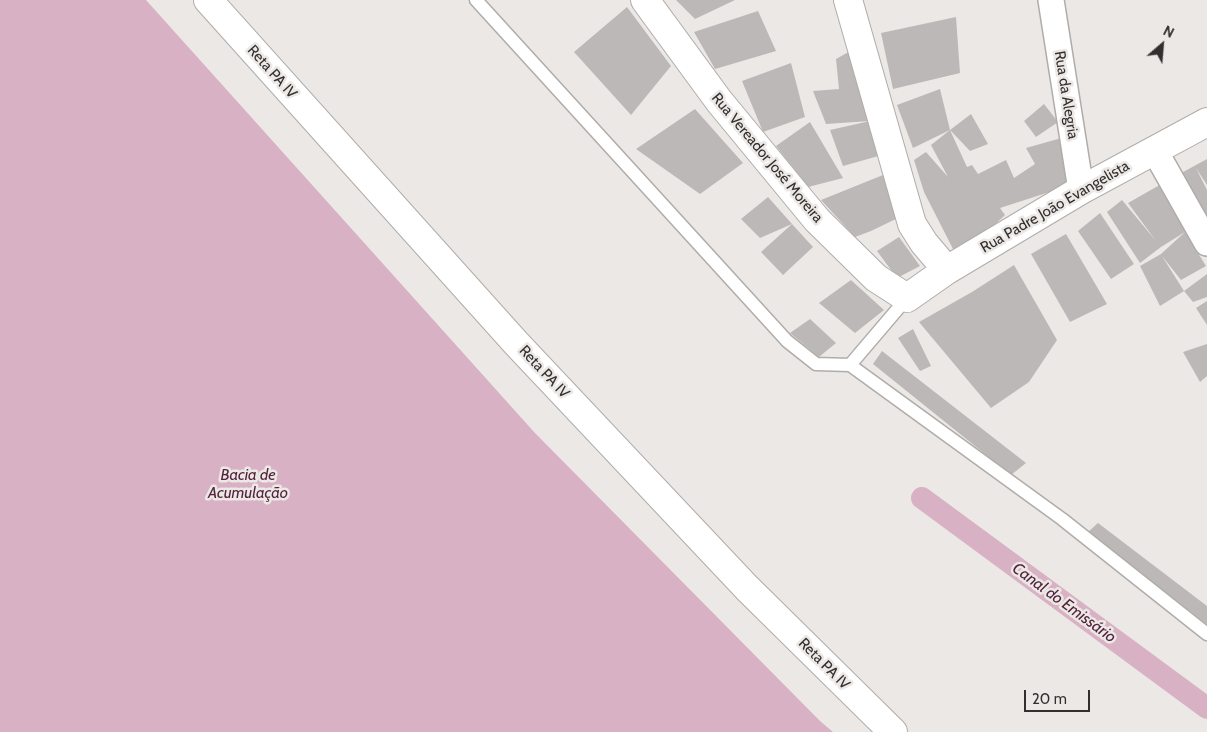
<!DOCTYPE html>
<meta charset="utf-8">
<style>
body{margin:0}
#map{position:relative;width:1207px;height:732px;overflow:hidden;background:#ece8e5;font-family:Cabin,sans-serif}
canvas{display:block}
.north{position:absolute;left:1137px;top:20px;width:50px;height:50px;-webkit-text-stroke:4px #ece8e5;paint-order:stroke;rotate:27deg;font-size:14px;font-weight:700;line-height:20px;text-align:center;color:#32302f}
.north::after{content:'';display:block;margin:auto;width:18px;height:22px;background:#32302f;clip-path:polygon(50% 0,100% 100%,50% 72%,0 100%)}
.scale{position:absolute;left:1024px;top:690px;width:66px;height:22px;box-sizing:border-box;border:2px solid #32302f;border-top:0;padding-left:6px;font-size:15px;line-height:18px;white-space:nowrap;color:#32302f;-webkit-text-stroke:4px #ece8e5;paint-order:stroke}
</style>
<div id="map">
<canvas width="1207" height="732"></canvas>
<div class="north">N</div>
<div class="scale">20 m</div>
</div>
<script>
const context = document.querySelector('canvas').getContext('2d');
context.lineJoin = 'round';
function fill(path, color) { context.fillStyle = color; context.fill(path, 'evenodd'); }
const shape = rows => new Path2D(rows.map(r => 'M' + r).join(''));
function trace(path, color, width, dash) { context.strokeStyle = color; context.lineWidth = width; context.lineCap = dash ? 'butt' : 'round'; context.setLineDash(dash || []); context.stroke(path); }
function drawText(font, color, halo, rows, align = 'center') {
  context.font = font + ' Cabin,sans-serif'; context.lineWidth = 5; context.setLineDash([]); context.textBaseline = 'middle'; context.strokeStyle = halo; context.fillStyle = color; for (const [text, x, y, turn = 0] of rows) {
    context.save(); context.translate(x, y); context.rotate((+turn || 0) * Math.PI / 180); context.textAlign = isNaN(turn) ? turn : align; if (halo) context.strokeText(text, 0, 0); context.fillText(text, 0, 0); context.restore();
  }
}
fill(shape([
 [0,0,146,0,535,433,820,721,833,732,0,732]
]), '#d8b2c4');
trace(shape([
 [922,498,1207,708]
]), '#d8b2c4', 22);
fill(shape([
 [676,0,735,0,695,19],
 [627,7,671,66,631,115,574,52],
 [758,11,776,51,715,69,694,32],
 [956,17,960,73,893,89,881,33],
 [852,50,882,155,843,166,830,130,870,121,826,124,813,91,839,89,836,59],
 [791,63,805,117,763,132,742,81],
 [940,89,950,130,967,167,972,165,978,174,1006,160,1014,178,1035,164,1026,148,1065,137,1068,186,1000,208,1005,215,988,231,953,249,924,192,914,160,926,152,948,177,931,145,950,130,913,148,897,105],
 [1044,104,1058,122,1036,137,1024,121],
 [695,109,743,163,700,194,636,149],
 [971,114,988,144,970,151,950,130],
 [810,122,843,178,808,187,776,146],
 [1207,159,1207,185,1196,168,1207,190,1207,222,1174,177],
 [888,173,902,216,871,231,855,237,821,200],
 [1165,182,1191,228,1185,232,1206,266,1181,280,1162,256,1184,291,1207,274,1207,297,1193,302,1184,291,1160,306,1140,266,1161,254,1185,232,1161,247,1140,263,1107,212,1122,200,1156,241,1128,203],
 [768,197,792,224,813,247,783,275,761,252,792,224,760,238,741,219],
 [1100,213,1134,264,1111,279,1078,231],
 [1066,234,1107,304,1070,322,1031,254],
 [899,237,920,266,897,278,877,251],
 [1014,265,1057,340,1029,382,991,408,919,322,972,292],
 [851,280,884,310,855,333,819,303],
 [1207,301,1207,325,1196,308],
 [810,319,836,343,819,357,790,333],
 [913,329,931,366,920,371,898,338],
 [1207,344,1207,376,1200,382,1183,352],
 [882,351,1026,463,1011,475,873,364],
 [1098,523,1207,606,1207,625,1088,532]
]), '#bdb8b8');
const service = shape([
 [476,0,787,341,816,364,850,365,1062,519,1207,634],
 [850,365,907,298]
]);
const minor = shape([
 [1051,0,1081,190],
 [1155,151,1207,243]
]);
const tertiary = shape([
 [208,0,516,343,747,588,893,732],
 [645,0,719,101,817,220,876,278,907,298,947,270,1081,190,1207,122],
 [848,0,912,224,924,243,947,270]
]);
trace(service, '#b0aca9', 15);
trace(minor, '#b0aca9', 28);
trace(tertiary, '#b0aca9', 30);
trace(service, '#fff', 12);
trace(minor, '#fff', 25);
trace(tertiary, '#fff', 28);
drawText('15px', '#32302f', '#ece8e5', [
 ["Reta PA IV",272,72,48],
 ["Rua da Alegria",1066,95,81],
 ["Rua Vereador José Moreira",767,158,50],
 ["Rua Padre João Evangelista",1055,207,-30],
 ["Reta PA IV",544,372,47],
 ["Reta PA IV",824,664,45]
]);
drawText('italic 16px', '#53223d', '#ece8e5', [
 ["Bacia de",248,475],
 ["Acumulação",248,493],
 ["Canal do Emissário",1064,603,36]
]);
</script>
